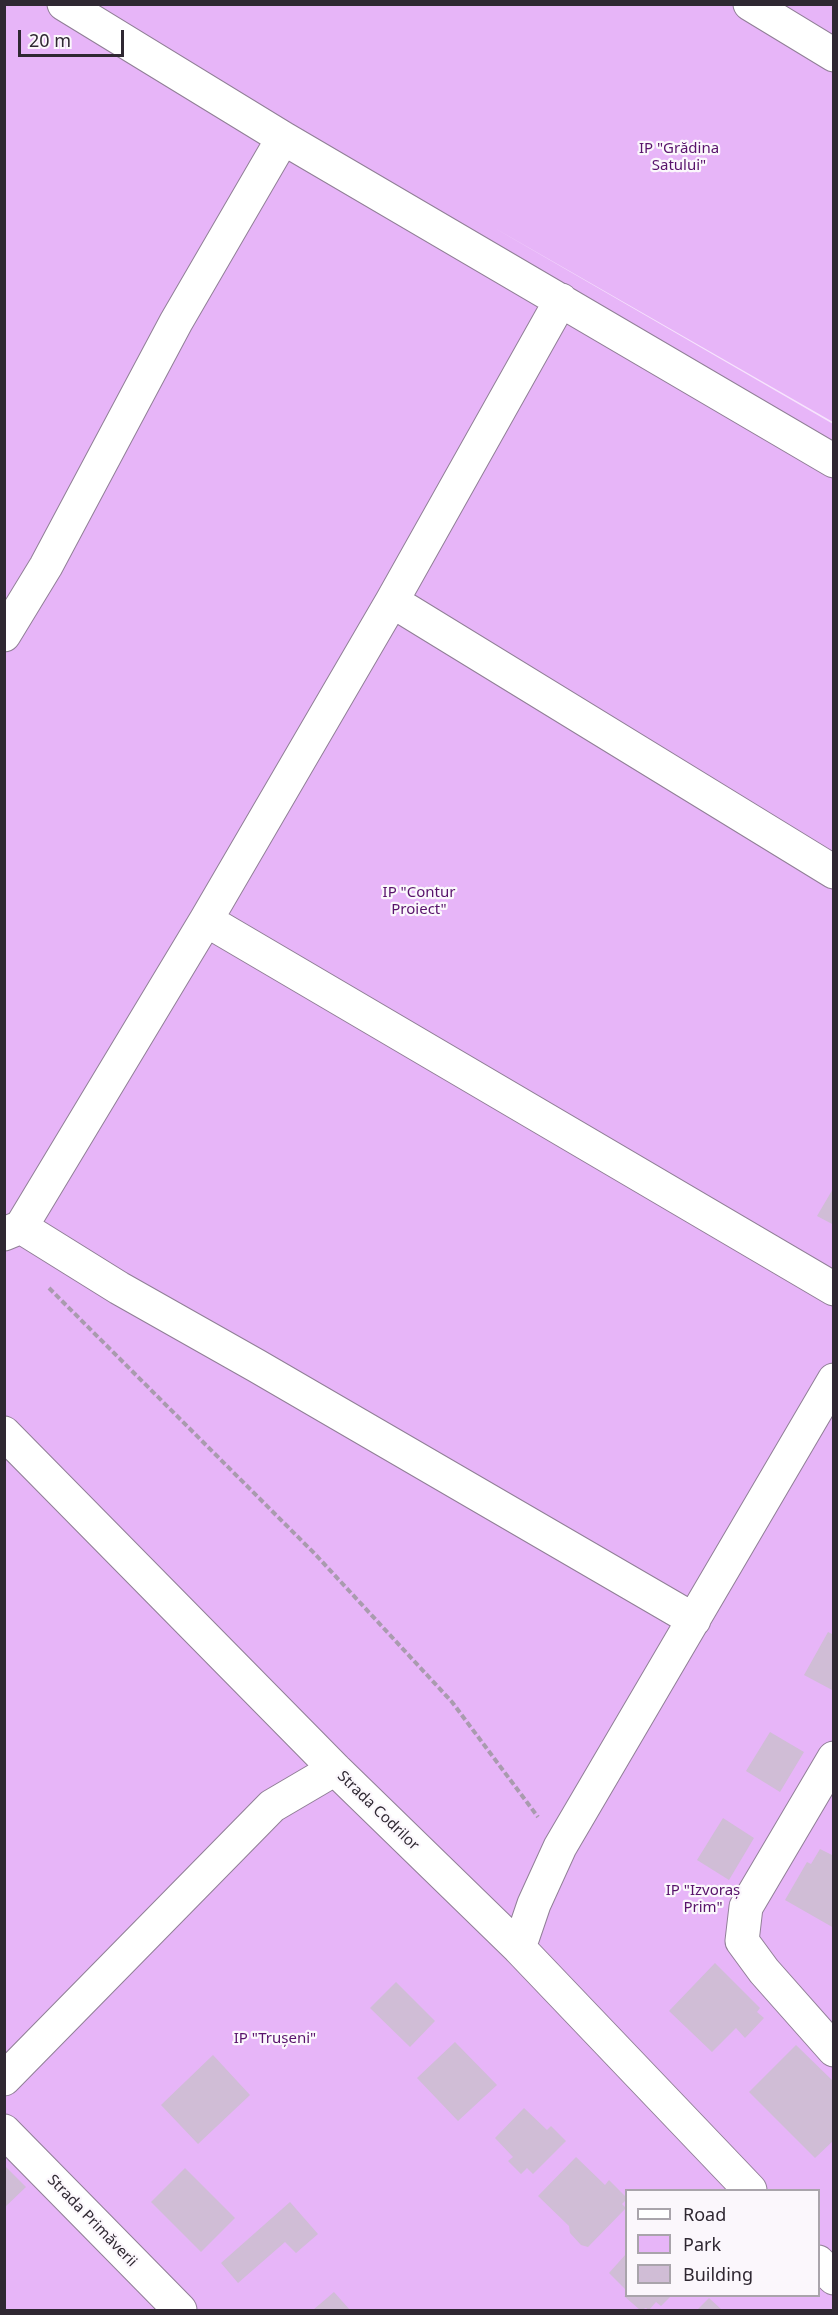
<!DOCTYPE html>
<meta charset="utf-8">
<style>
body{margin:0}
#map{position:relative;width:838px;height:2315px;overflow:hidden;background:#f7e4fd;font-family:"Noto Sans",sans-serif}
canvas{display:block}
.frame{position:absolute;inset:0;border:6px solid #2f2832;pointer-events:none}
.legend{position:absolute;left:625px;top:2189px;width:195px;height:108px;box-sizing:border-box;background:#fbf7fc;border:2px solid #a9a4ab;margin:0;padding:8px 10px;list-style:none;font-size:18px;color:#2f2832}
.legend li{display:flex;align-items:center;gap:12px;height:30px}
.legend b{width:30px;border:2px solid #a9a4ab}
.scale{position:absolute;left:18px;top:30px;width:106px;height:27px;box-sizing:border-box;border:3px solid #2f2832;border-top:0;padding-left:8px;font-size:18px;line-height:21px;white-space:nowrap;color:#2f2832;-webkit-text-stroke:4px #fbf7fc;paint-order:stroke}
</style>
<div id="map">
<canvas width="838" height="2315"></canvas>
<div class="frame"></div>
<ul class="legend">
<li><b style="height:8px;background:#fff"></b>Road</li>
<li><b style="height:16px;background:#e7b5f8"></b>Park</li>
<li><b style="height:16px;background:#d0bdd6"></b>Building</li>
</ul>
<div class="scale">20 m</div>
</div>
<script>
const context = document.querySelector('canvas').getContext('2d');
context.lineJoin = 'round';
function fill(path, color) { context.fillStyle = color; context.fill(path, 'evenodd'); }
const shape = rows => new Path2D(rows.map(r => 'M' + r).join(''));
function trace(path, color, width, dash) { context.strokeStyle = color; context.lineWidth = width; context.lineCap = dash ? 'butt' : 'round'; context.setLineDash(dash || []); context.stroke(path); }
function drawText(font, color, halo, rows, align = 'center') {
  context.font = font + ' "Noto Sans",sans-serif'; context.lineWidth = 4.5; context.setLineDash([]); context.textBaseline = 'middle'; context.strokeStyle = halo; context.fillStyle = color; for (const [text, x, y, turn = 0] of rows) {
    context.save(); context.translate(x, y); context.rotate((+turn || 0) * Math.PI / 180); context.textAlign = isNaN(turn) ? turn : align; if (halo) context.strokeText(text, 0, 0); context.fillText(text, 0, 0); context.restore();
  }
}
fill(shape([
 [5,5,833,5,833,422,491,226,833,424,833,2310,5,2310],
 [626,2190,818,2190,818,2296,626,2296]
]), '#e7b5f8');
fill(shape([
 [834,1187,834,1225,817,1216],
 [828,1632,834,1635,834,1691,804,1675],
 [770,1732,804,1752,780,1792,746,1771],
 [723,1818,754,1838,729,1880,697,1860],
 [820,1849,834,1856,834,1928,785,1900,807,1862,811,1864],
 [715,1963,760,2008,757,2012,764,2018,745,2038,736,2028,712,2052,669,2011],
 [396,1982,435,2021,410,2047,370,2008],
 [455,2042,497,2085,458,2121,417,2078],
 [796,2045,834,2082,834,2140,815,2158,749,2092],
 [213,2055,250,2095,198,2144,161,2105],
 [524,2108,547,2130,551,2126,566,2141,533,2174,527,2168,521,2174,508,2161,513,2157,495,2138],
 [576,2157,605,2185,609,2180,626,2197,626,2200,622,2204,626,2208,588,2247,581,2245,570,2233,569,2226,538,2196],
 [4,2165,26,2187,4,2208],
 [185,2168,235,2218,201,2252,151,2202],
 [290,2202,318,2234,296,2253,285,2242,238,2283,221,2263],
 [626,2254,626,2290,609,2273],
 [334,2292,350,2310,313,2310],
 [624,2296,671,2296,661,2306,656,2302,649,2310,646,2308,640,2310],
 [709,2298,722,2310,697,2310]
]), '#d0bdd6');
const minor = shape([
 [64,4,283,138,834,461],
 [750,4,834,55],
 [392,601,834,872],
 [4,635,46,566,176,322,283,138],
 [206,920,834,1289],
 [21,1227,119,1288,257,1366,694,1620],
 [4,1234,21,1227,206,920,392,601,561,300],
 [4,1433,335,1769,519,1948,750,2190],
 [834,1758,746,1907,742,1941,764,1971,834,2050],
 [519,1948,534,1904,560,1847,834,1380],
 [4,2079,272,1806,335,1769],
 [4,2131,180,2310],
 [818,2262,834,2278]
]);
trace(minor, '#907f96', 35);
trace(shape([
 [49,1288,315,1554,452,1702,538,1817]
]), '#a99bae', 4, [6, 3]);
trace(minor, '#fff', 33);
drawText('15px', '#58136b', '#fbf7fc', [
 ["IP \"Grădina",679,149],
 ["Satului\"",679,166],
 ["IP \"Contur",419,893],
 ["Proiect\"",419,910],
 ["IP \"Izvoraș",703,1891],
 ["Prim\"",703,1908],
 ["IP \"Trușeni\"",275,2039]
]);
drawText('15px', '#2f2832', '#fbf7fc', [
 ["Strada Codrilor",378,1811,44],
 ["Strada Primăverii",92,2221,46]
]);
</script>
